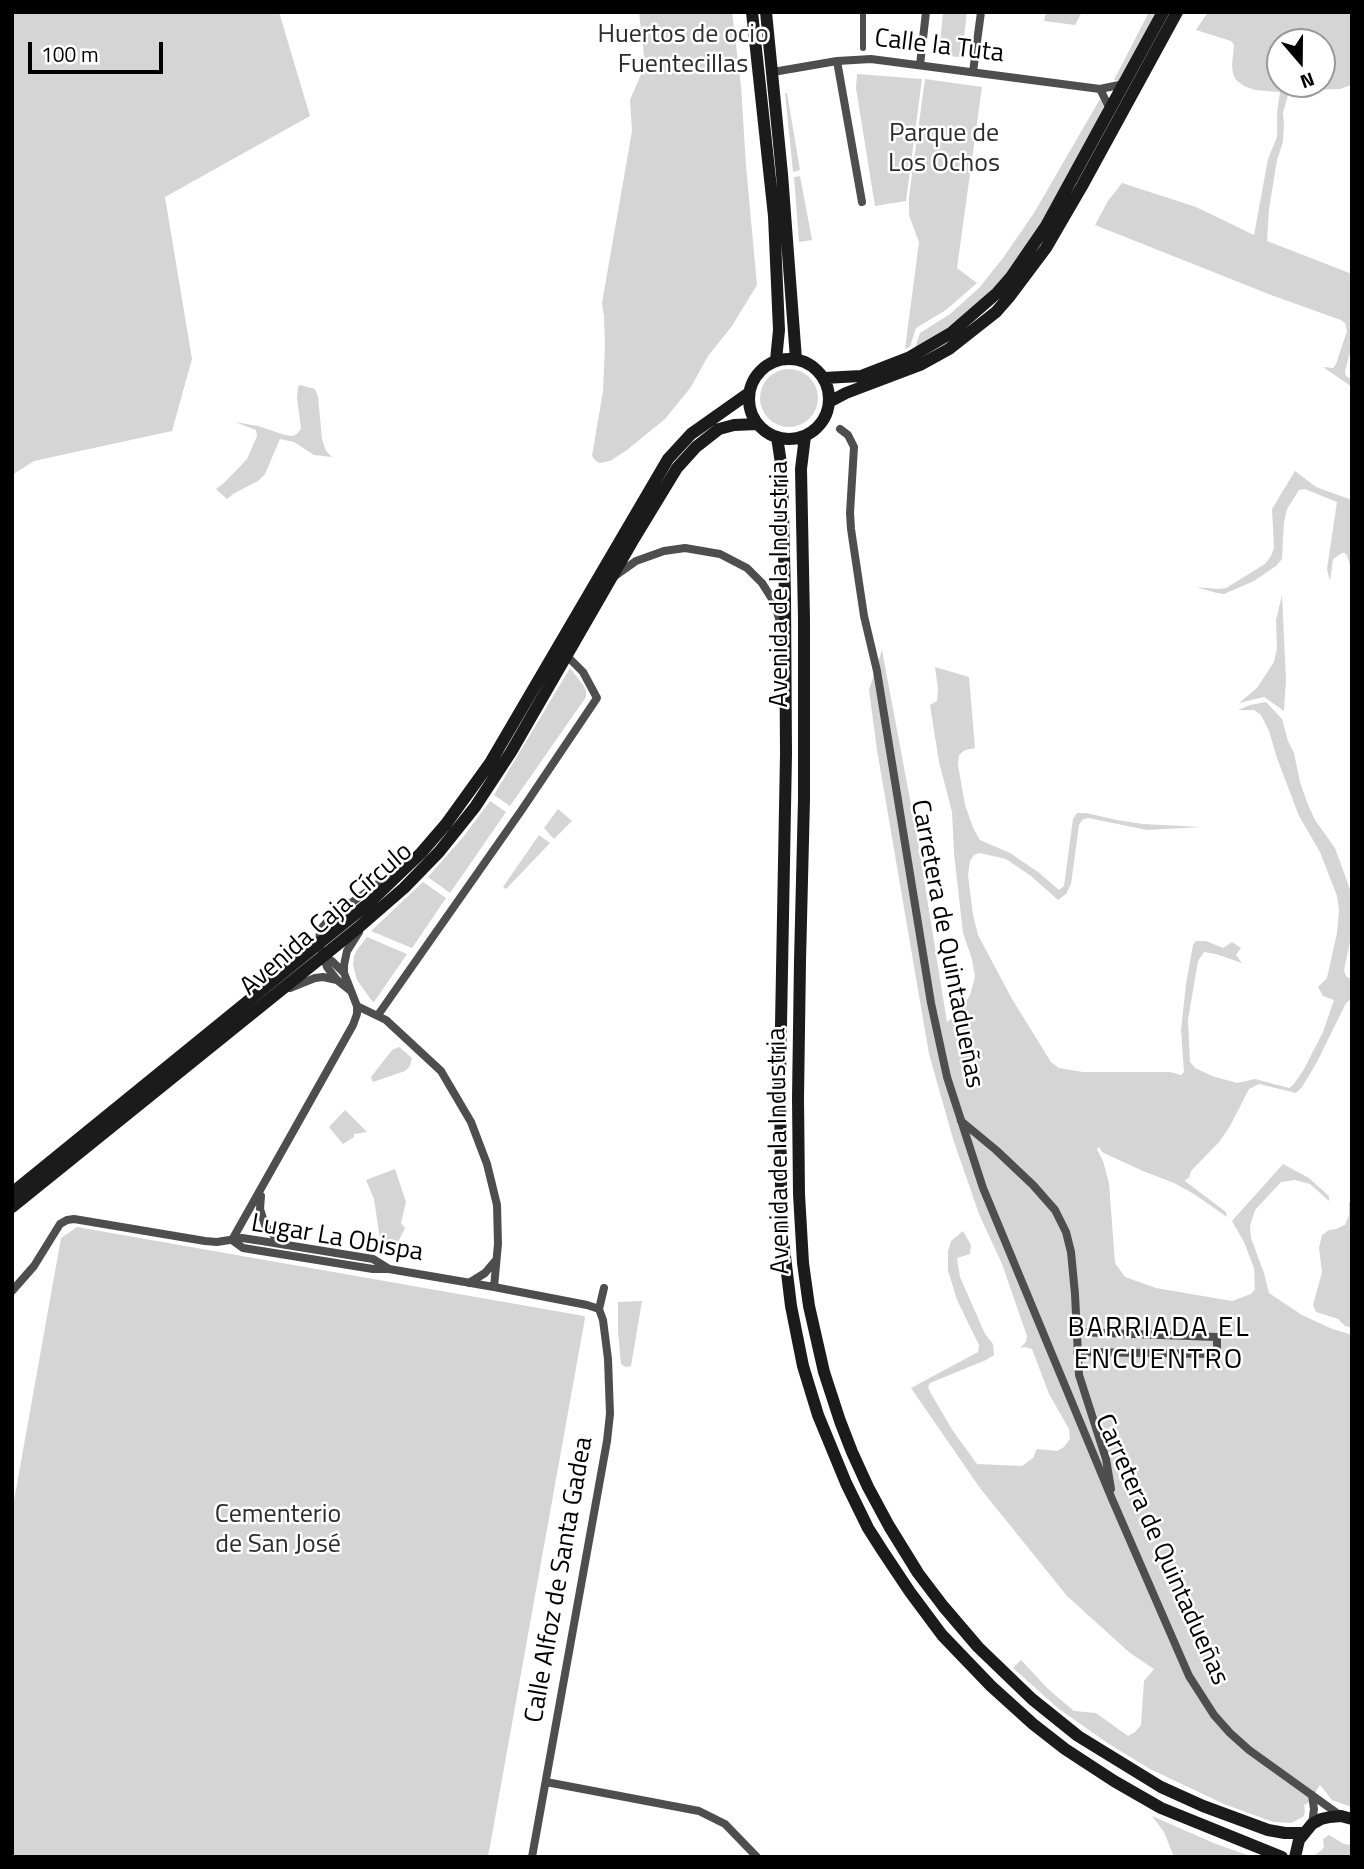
<!DOCTYPE html>
<meta charset="utf-8">
<style>
body{margin:0}
#map{position:relative;width:1364px;height:1869px;overflow:hidden;background:#fff;font-family:"Titillium Web",sans-serif}
canvas{display:block}
.frame{position:absolute;inset:0;border:14px solid #000;pointer-events:none}
.north{position:absolute;left:1266px;top:28px;width:70px;height:70px;box-sizing:border-box;background:#fff;border:2px solid #999;border-radius:50%;rotate:160deg;font-size:19px;font-weight:700;line-height:28px;text-align:center;color:#000}
.north::after{content:'';display:block;margin:auto;width:24px;height:32px;background:#000;clip-path:polygon(50% 0,100% 100%,50% 72%,0 100%)}
.scale{position:absolute;left:28px;top:42px;width:135px;height:32px;box-sizing:border-box;border:4px solid #000;border-top:0;padding-left:9px;font-size:21px;line-height:24px;white-space:nowrap;color:#000;-webkit-text-stroke:5px #fff;paint-order:stroke}
</style>
<div id="map">
<canvas width="1364" height="1869"></canvas>
<div class="frame"></div>
<div class="north">N</div>
<div class="scale">100 m</div>
</div>
<script>
const context = document.querySelector('canvas').getContext('2d');
context.lineJoin = 'round';
function fill(path, color) { context.fillStyle = color; context.fill(path, 'evenodd'); }
const shape = rows => new Path2D(rows.map(r => 'M' + r).join(''));
function trace(path, color, width, dash) { context.strokeStyle = color; context.lineWidth = width; context.lineCap = dash ? 'butt' : 'round'; context.setLineDash(dash || []); context.stroke(path); }
function drawText(font, color, halo, rows, align = 'center') {
  context.font = font + ' "Titillium Web",sans-serif'; context.lineWidth = 5; context.setLineDash([]); context.textBaseline = 'middle'; context.strokeStyle = halo; context.fillStyle = color; for (const [text, x, y, turn = 0] of rows) {
    context.save(); context.translate(x, y); context.rotate((+turn || 0) * Math.PI / 180); context.textAlign = isNaN(turn) ? turn : align; if (halo) context.strokeText(text, 0, 0); context.fillText(text, 0, 0); context.restore();
  }
}
fill(shape([
 [12,12,279,12,310,116,165,197,192,359,172,431,34,461,12,475],
 [639,12,732,12,741,86,746,166,757,285,732,326,708,356,691,387,665,419,627,450,610,461,600,463,596,461,592,456,603,391,605,346,604,317,602,303,632,131,630,100,645,65],
 [943,12,967,12,962,54,959,57,939,55],
 [1046,12,1082,12,1075,25,1044,21],
 [1149,12,1158,12,1120,81,1114,80],
 [1208,12,1352,12,1351,85,1340,89,1308,90,1299,88,1293,84,1322,84,1322,42,1280,42,1280,84,1291,84,1283,113,1284,124,1283,142,1277,160,1269,209,1267,241,1352,274,1352,345,1345,371,1346,376,1352,380,1352,387,1323,367,1333,368,1336,364,1347,331,1345,323,1341,320,1271,295,1095,225,1108,201,1122,183,1196,207,1254,235,1268,159,1277,137,1277,113,1280,92,1255,90,1244,86,1236,80,1233,74,1232,65,1234,45,1231,41,1196,30],
 [857,74,922,79,906,201,875,206,856,88],
 [925,79,982,87,957,268,977,283,946,310,916,328,910,347,905,349,919,242,909,215,909,197],
 [785,93,787,93,800,170,793,172],
 [1100,99,1105,105,1096,124,1035,234,1000,282,958,321,935,337,915,348,920,333,950,314,979,288,1003,258,1034,213],
 [800,176,812,240,799,242,794,177],
 '760 398a29 29 0 1 1 58 0a29 29 0 1 1-58 0Z',
 [300,385,315,389,318,397,322,439,326,451,332,457,314,455,294,442,280,439,265,474,258,481,233,494,227,499,216,489,224,483,247,459,257,436,256,430,235,422,258,426,285,435,292,436,297,434,301,429,297,398,298,387],
 [1295,471,1316,487,1352,500,1352,571,1347,556,1345,553,1342,553,1333,559,1330,581,1327,569,1337,502,1305,489,1299,490,1287,509,1284,522,1282,559,1276,566,1254,581,1224,594,1217,593,1196,587,1218,589,1226,588,1265,564,1271,556,1274,548,1272,509],
 [1282,595,1286,680,1284,711,1264,697,1239,703,1257,688,1274,662,1277,648,1276,620],
 [882,650,918,842,947,1022,959,1013,970,995,975,977,972,959,963,933,954,853,952,812,939,762,930,705,937,701,938,689,935,667,969,677,975,748,965,750,959,755,958,765,965,805,974,830,980,840,1010,853,1038,872,1059,890,1064,886,1073,819,1077,813,1086,813,1117,820,1143,824,1201,827,1147,830,1098,820,1088,818,1082,820,1079,825,1071,884,1066,894,1058,900,1031,876,1006,859,980,853,974,855,970,861,968,875,973,915,978,935,1012,999,1051,1062,1059,1068,1083,1072,1170,1072,1181,1075,1184,1072,1181,1030,1186,984,1193,945,1196,941,1206,941,1223,948,1232,942,1241,948,1236,955,1242,963,1216,954,1204,952,1198,961,1188,1020,1190,1062,1195,1068,1212,1076,1237,1083,1255,1079,1289,1088,1293,1085,1303,1071,1323,1032,1334,1000,1323,996,1318,987,1327,978,1337,933,1339,910,1337,896,1320,852,1299,816,1277,758,1269,731,1261,715,1254,710,1238,710,1250,705,1266,702,1282,719,1288,741,1294,753,1300,782,1308,805,1315,820,1335,848,1352,895,1352,933,1344,970,1346,976,1352,980,1352,1000,1348,1001,1345,1005,1317,1062,1302,1087,1296,1093,1259,1084,1249,1089,1230,1126,1220,1141,1191,1171,1189,1178,1186,1179,1185,1181,1226,1212,1227,1217,1194,1194,1174,1183,1143,1171,1106,1154,1102,1152,1099,1147,1097,1149,1103,1161,1109,1183,1115,1263,1125,1277,1156,1288,1232,1301,1251,1294,1255,1289,1254,1268,1244,1242,1232,1221,1283,1164,1309,1178,1329,1196,1329,1201,1310,1184,1295,1180,1281,1182,1255,1210,1250,1226,1251,1238,1264,1273,1269,1293,1302,1315,1330,1328,1352,1335,1352,1807,1332,1800,1320,1785,1308,1803,1304,1805,1305,1812,1303,1817,1291,1823,1273,1822,1224,1804,1150,1769,1109,1744,1059,1709,1013,1668,1021,1660,1048,1689,1074,1711,1096,1713,1128,1736,1135,1732,1141,1725,1144,1681,1154,1669,1130,1653,1067,1596,980,1488,911,1388,978,1352,979,1345,957,1300,948,1270,948,1251,951,1241,963,1231,971,1245,970,1254,957,1258,960,1277,985,1334,993,1344,994,1355,986,1360,930,1383,928,1387,930,1392,953,1431,977,1464,1022,1466,1033,1458,1037,1449,1057,1451,1064,1447,1070,1439,1069,1429,1049,1394,1032,1349,1025,1347,1020,1348,1026,1342,1027,1336,1002,1264,979,1214,953,1139,929,1054,877,750,869,690],
 [570,668,583,685,586,690,586,697,510,806,494,795],
 [490,801,506,812,450,893,428,877,464,836],
 [558,809,572,821,554,839,544,828],
 [539,835,550,843,506,889,503,887],
 [423,882,446,898,412,948,371,931],
 [367,937,407,954,374,1002,372,1001,357,980,353,965,354,956,357,950],
 [399,1047,412,1058,410,1066,405,1071,373,1082,371,1077,392,1050],
 [345,1110,367,1132,354,1134,354,1137,343,1144,329,1127],
 [395,1169,406,1202,401,1223,405,1228,398,1242,387,1255,381,1246,374,1199,366,1180],
 [1352,1199,1352,1328,1345,1326,1338,1319,1316,1312,1313,1305,1322,1272,1319,1248,1322,1235,1329,1230,1336,1229,1345,1225,1349,1215,1349,1203],
 [77,1227,584,1316,585,1318,488,1857,12,1857,12,1512,61,1238],
 [642,1301,631,1366,626,1367,621,1364,618,1331,618,1302],
 [1152,1816,1216,1844,1253,1857,1174,1857,1164,1832],
 [1329,1835,1344,1844,1352,1845,1352,1857,1312,1857,1322,1850,1324,1847,1323,1839]
]), '#d5d5d5');
trace(shape([
 [863,48,863,12]
]), '#4e4e4e', 6);
trace(shape([
 [837,61,862,202],
 [920,65,926,12],
 [773,72,837,61,871,59,1100,89,1124,84],
 [973,72,981,12],
 [1100,89,1110,109],
 [840,429,848,435,854,447,850,513,851,529,864,616,877,671,931,1003,947,1077,983,1188,1112,1499,1189,1676,1214,1715,1230,1733,1249,1750,1341,1816],
 [615,576,636,561,664,551,685,548,720,554,747,568,762,583,774,602,781,625],
 [322,956,332,961,344,973],
 [290,988,315,978,323,977,337,980],
 [351,991,337,980,327,967,319,944,320,930,330,918,393,873],
 [357,1006,386,1020,441,1071,471,1122,487,1164,497,1205,498,1244,494,1287],
 [378,1015,521,811,597,698,583,672,566,655],
 [961,1121,996,1150,1033,1185,1055,1210,1066,1232,1071,1252,1075,1294,1079,1375,1106,1459,1111,1489],
 [261,1196,260,1209,265,1225,280,1243],
 [232,1240,353,1025,357,1014,357,1006,344,973,344,965,347,951,359,932],
 [232,1240,243,1248,373,1269,389,1269,494,1287,587,1305,599,1309],
 [469,1283,485,1273,496,1260],
 [12,1291,34,1266,60,1224,67,1220,74,1219,205,1241,217,1242,242,1238,262,1241,373,1259,389,1269],
 [599,1309,604,1288],
 [1076,1332,1217,1337,1217,1354,1077,1352],
 [546,1782,699,1811,725,1824,757,1857],
 [1312,1824,1314,1809,1312,1795],
 [532,1857,607,1441,610,1414,608,1359,603,1320,599,1309]
]), '#4e4e4e', 8);
trace(shape([
 [752,12,774,216,779,330,776,360],
 [766,12,782,174,796,359],
 '749 399a40 40 0 1 1 80 0a40 40 0 1 1-80 0Z',
 [824,378,861,376,910,357,951,333,997,293,1011,277,1046,226,1163,12],
 [829,402,846,393,920,365,949,349,996,312,1010,296,1046,248,1082,186,1177,12],
 [805,436,801,469,804,619,804,799,800,961,798,1098,799,1194,803,1263,809,1306,824,1372,840,1421,852,1452,868,1487,889,1526,918,1573,943,1606,978,1647,1032,1699,1078,1736,1161,1787,1203,1806,1268,1830,1285,1833,1303,1833],
 [777,437,782,470,785,598,786,754,780,1079,781,1192,783,1240,791,1306,803,1366,818,1415,846,1483,868,1528,882,1550,910,1592,942,1635,991,1686,1033,1724,1065,1749,1114,1781,1161,1808,1282,1857],
 [12,1193,328,936,369,903,421,853,446,824,490,763,668,459,691,434,749,393],
 [12,1207,358,928,404,888,439,852,475,807,511,752,632,542,677,468,696,447,719,429,734,425,757,424],
 [1295,1857,1299,1840,1312,1824,1321,1819,1330,1817,1341,1816,1352,1819]
]), '#1b1b1b', 12);
drawText('26px', '#2c2c2c', '#fff', [
 ["Huertos de ocio",683,36],
 ["Fuentecillas",683,66],
 ["Parque de",944,135],
 ["Los Ochos",944,165],
 ["Cementerio",278,1516],
 ["de San José",278,1546]
]);
drawText('26px', '#000', '#fff', [
 ["Calle la Tuta",939,47,7],
 ["Avenida de la Industria",781,584,-90],
 ["Avenida Caja Círculo",327,920,-41],
 ["Carretera de Quintadueñas",946,944,79],
 ["Avenida de la Industria",780,1151,-91],
 ["Lugar La Obispa",337,1239,10],
 ["Carretera de Quintadueñas",1161,1550,66],
 ["Calle Alfoz de Santa Gadea",560,1580,-80]
]);
context.letterSpacing = '2px';
drawText('28px', '#000', '#fff', [
 ["BARRIADA EL",1159,1329],
 ["ENCUENTRO",1159,1361]
]);
context.letterSpacing = '0px';
</script>
